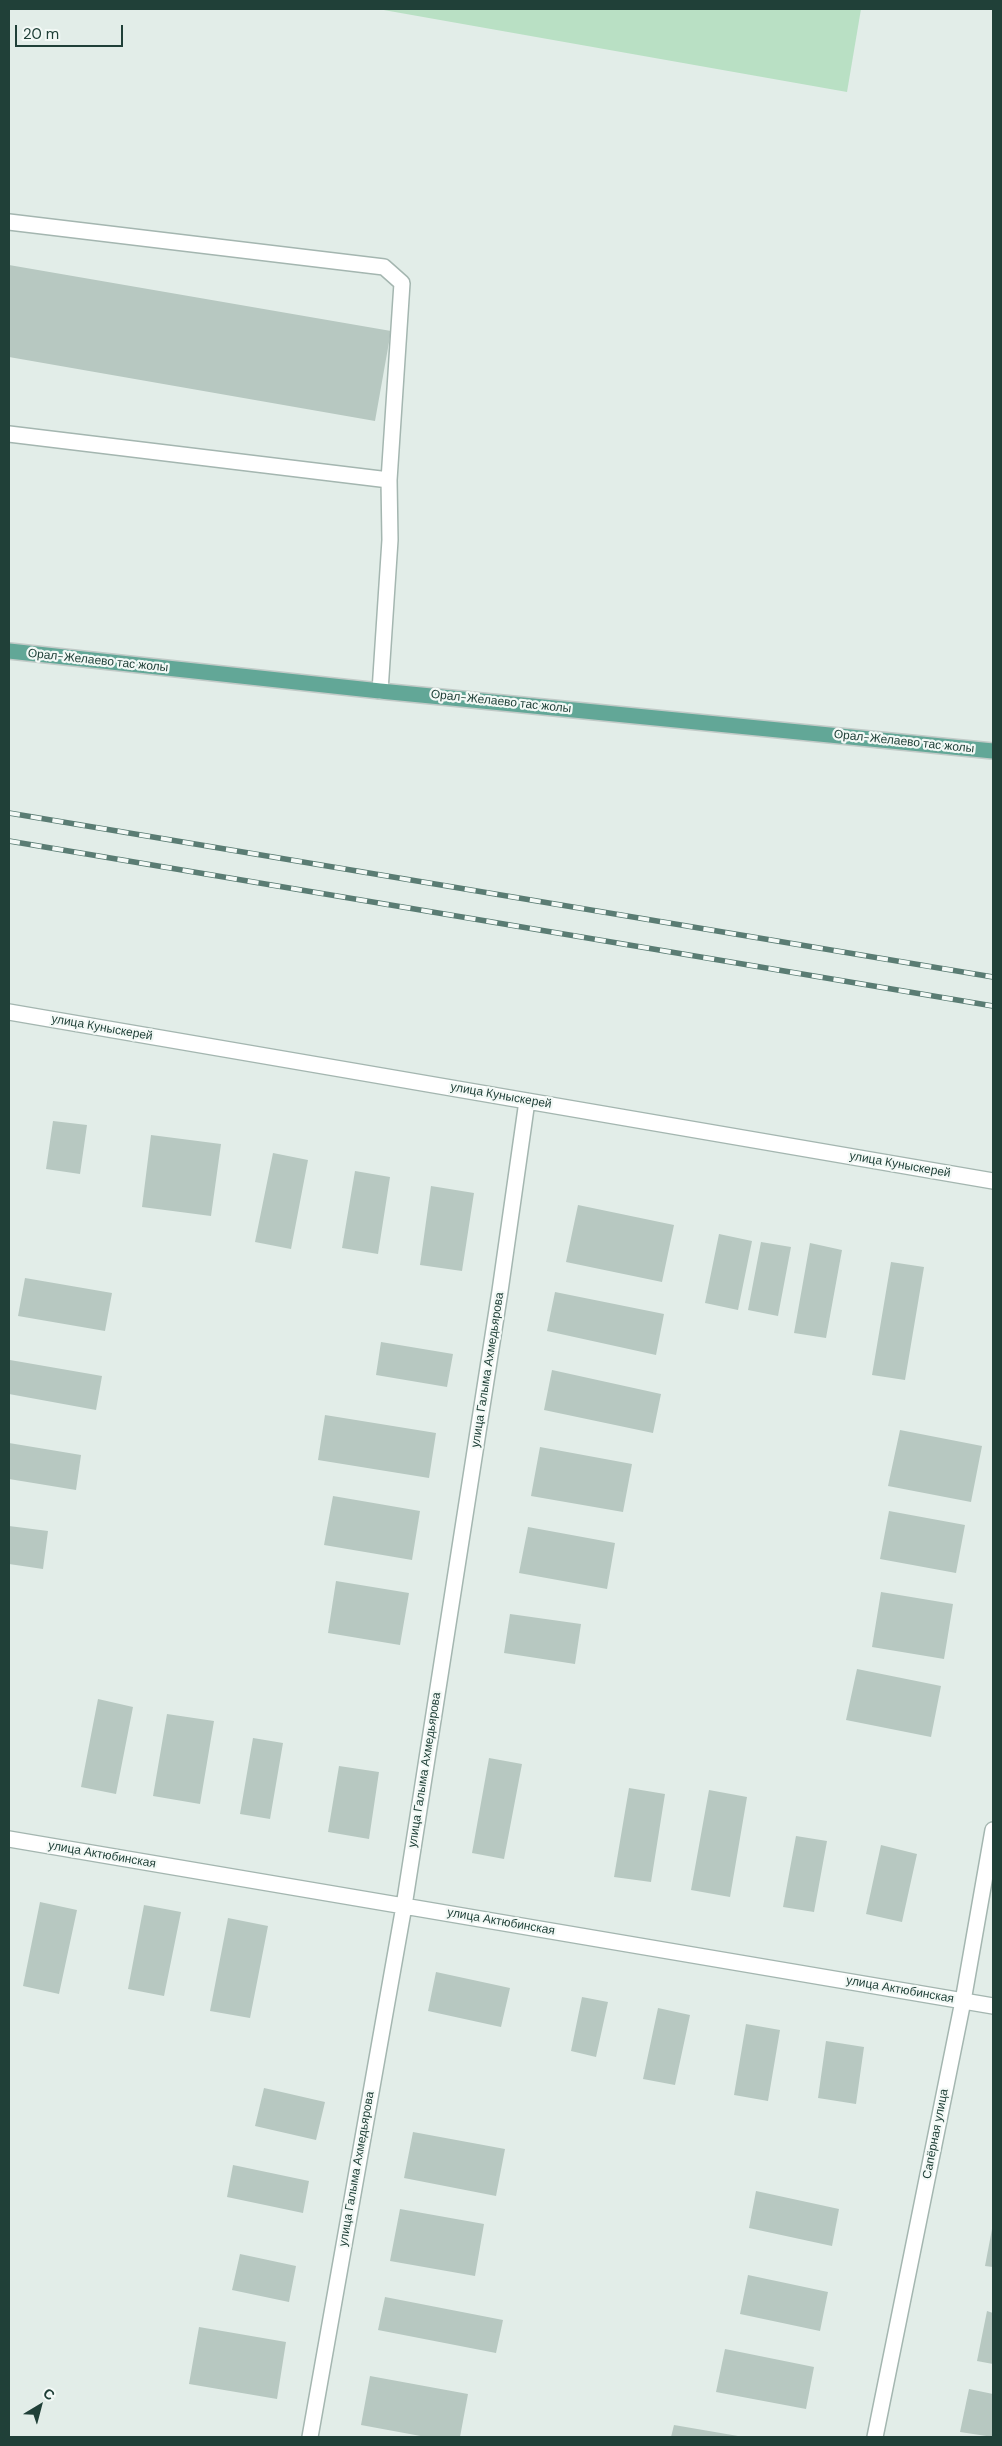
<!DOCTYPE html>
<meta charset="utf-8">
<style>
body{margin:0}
#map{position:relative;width:1002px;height:2446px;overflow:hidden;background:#e2ede8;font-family:"DM Sans",sans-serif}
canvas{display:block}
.frame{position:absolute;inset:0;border:10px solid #204038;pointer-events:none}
.north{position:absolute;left:15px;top:2381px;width:50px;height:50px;-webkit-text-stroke:4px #f3f9f6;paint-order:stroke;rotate:37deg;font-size:14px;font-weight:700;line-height:20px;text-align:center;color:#204038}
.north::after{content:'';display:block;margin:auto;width:18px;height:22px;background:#204038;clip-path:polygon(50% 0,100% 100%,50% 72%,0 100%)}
.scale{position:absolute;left:15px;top:25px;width:108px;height:22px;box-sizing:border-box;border:2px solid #204038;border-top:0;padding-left:6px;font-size:15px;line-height:18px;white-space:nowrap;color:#204038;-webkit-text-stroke:4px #f3f9f6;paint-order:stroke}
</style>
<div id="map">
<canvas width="1002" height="2446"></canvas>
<div class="frame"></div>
<div class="north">С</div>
<div class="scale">20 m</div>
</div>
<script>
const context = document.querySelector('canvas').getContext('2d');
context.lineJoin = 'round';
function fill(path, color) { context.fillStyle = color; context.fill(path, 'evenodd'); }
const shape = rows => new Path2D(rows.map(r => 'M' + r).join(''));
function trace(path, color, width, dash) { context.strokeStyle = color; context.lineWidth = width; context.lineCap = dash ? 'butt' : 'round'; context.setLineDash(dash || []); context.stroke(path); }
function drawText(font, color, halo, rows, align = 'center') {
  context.font = font + ' "DM Sans",sans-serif'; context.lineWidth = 4.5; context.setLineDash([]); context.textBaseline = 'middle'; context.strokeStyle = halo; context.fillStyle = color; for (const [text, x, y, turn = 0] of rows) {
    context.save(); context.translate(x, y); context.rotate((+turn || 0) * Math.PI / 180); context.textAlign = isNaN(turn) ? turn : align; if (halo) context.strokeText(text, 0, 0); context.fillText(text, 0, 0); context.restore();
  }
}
fill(shape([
 [378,9,861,9,847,92]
]), '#b9e0c4');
fill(shape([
 [9,265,391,331,375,421,9,357],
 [53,1121,87,1125,80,1174,46,1169],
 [151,1135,221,1144,211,1216,142,1207],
 [273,1153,308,1160,291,1249,255,1242],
 [355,1171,390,1177,378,1254,342,1248],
 [431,1186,474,1193,462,1271,420,1265],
 [578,1205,674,1225,662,1282,566,1262],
 [719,1234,752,1241,738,1310,705,1303],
 [761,1242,791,1247,778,1316,748,1310],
 [810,1243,842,1250,826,1338,794,1333],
 [891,1262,924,1267,905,1380,872,1375],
 [25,1278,112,1293,105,1331,18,1316],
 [555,1292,664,1314,656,1355,547,1331],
 [381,1342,453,1354,447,1387,376,1375],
 [10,1360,102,1376,96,1410,9,1394],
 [552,1370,661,1394,653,1433,544,1410],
 [325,1415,436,1433,429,1478,318,1460],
 [900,1430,982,1446,971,1502,888,1486],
 [9,1443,81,1455,76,1490,9,1479],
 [540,1447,632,1464,623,1512,531,1496],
 [333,1496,420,1511,412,1560,324,1545],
 [889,1511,965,1525,956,1573,880,1559],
 [9,1526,48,1531,43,1569,9,1564],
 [528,1527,615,1543,607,1589,519,1573],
 [336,1581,409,1593,400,1645,328,1633],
 [881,1592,953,1604,944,1659,872,1647],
 [510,1614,581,1624,575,1664,504,1653],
 [857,1669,941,1686,931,1737,846,1720],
 [98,1699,133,1707,116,1794,81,1787],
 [167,1714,214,1721,200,1804,153,1796],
 [253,1738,283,1743,270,1819,240,1814],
 [489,1758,522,1764,504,1859,472,1853],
 [339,1766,379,1772,369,1839,328,1832],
 [629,1788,665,1794,651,1882,614,1877],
 [709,1790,747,1797,730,1897,691,1890],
 [796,1836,827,1841,814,1912,783,1907],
 [881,1845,917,1854,902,1922,866,1914],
 [40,1902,77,1910,59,1994,23,1986],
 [144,1905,181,1912,164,1996,128,1989],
 [228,1918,268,1926,250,2018,210,2011],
 [436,1972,510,1988,501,2027,428,2011],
 [582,1997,608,2002,596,2057,571,2051],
 [658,2008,690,2015,675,2085,643,2079],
 [746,2024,780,2030,768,2101,734,2095],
 [826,2041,864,2047,856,2104,818,2098],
 [264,2088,325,2102,316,2140,255,2126],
 [413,2132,505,2149,496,2196,404,2178],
 [233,2165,309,2181,303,2213,227,2197],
 [756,2191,839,2209,832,2246,749,2228],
 [400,2209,484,2224,475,2276,390,2261],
 [992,2229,993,2229,993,2267,985,2266],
 [240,2254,296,2266,289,2302,232,2290],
 [748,2275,828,2292,820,2331,740,2314],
 [385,2297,503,2320,496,2353,378,2330],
 [987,2311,993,2313,993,2364,977,2361],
 [199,2327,286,2342,277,2399,189,2384],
 [725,2349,814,2367,806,2409,716,2392],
 [370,2376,468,2394,460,2437,426,2437,361,2425],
 [969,2389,993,2394,993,2437,960,2432],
 [674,2425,738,2436,738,2437,671,2437]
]), '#b7c8c1');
const lane = shape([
 [9,222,384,267,402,283,389,480,390,540,380,691],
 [9,434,389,480]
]);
const street = shape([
 [9,1012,993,1181],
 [9,1839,993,2006],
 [310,2437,404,1906,500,1291,527,1101],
 [875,2437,963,2001,993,1830]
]);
const primary = shape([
 [9,651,380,691,993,751]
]);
trace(lane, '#a4b6b0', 18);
trace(street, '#a4b6b0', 18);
trace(primary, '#c1cac7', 18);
trace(lane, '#fff', 15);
trace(street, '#fff', 15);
trace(primary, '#62a797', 15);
const rail = shape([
 [9,813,993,977],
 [9,841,993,1006]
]);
trace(rail, '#5a7c73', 5.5);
trace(rail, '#f3f9f6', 4, [11]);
drawText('12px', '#204038', '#f3f9f6', [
 ["Орал-Желаево тас жолы",98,661,6],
 ["Орал-Желаево тас жолы",501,702,6],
 ["Орал-Желаево тас жолы",904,742,6],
 ["улица Куныскерей",102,1028,10],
 ["улица Куныскерей",501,1096,10],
 ["улица Куныскерей",900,1165,10],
 ["улица Галыма Ахмедьярова",488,1370,-81],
 ["улица Галыма Ахмедьярова",425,1770,-81],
 ["улица Актюбинская",102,1855,10],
 ["улица Актюбинская",501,1922,10],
 ["улица Актюбинская",900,1990,10],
 ["Сапёрная улица",936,2134,-79],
 ["улица Галыма Ахмедьярова",357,2169,-80]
]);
</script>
